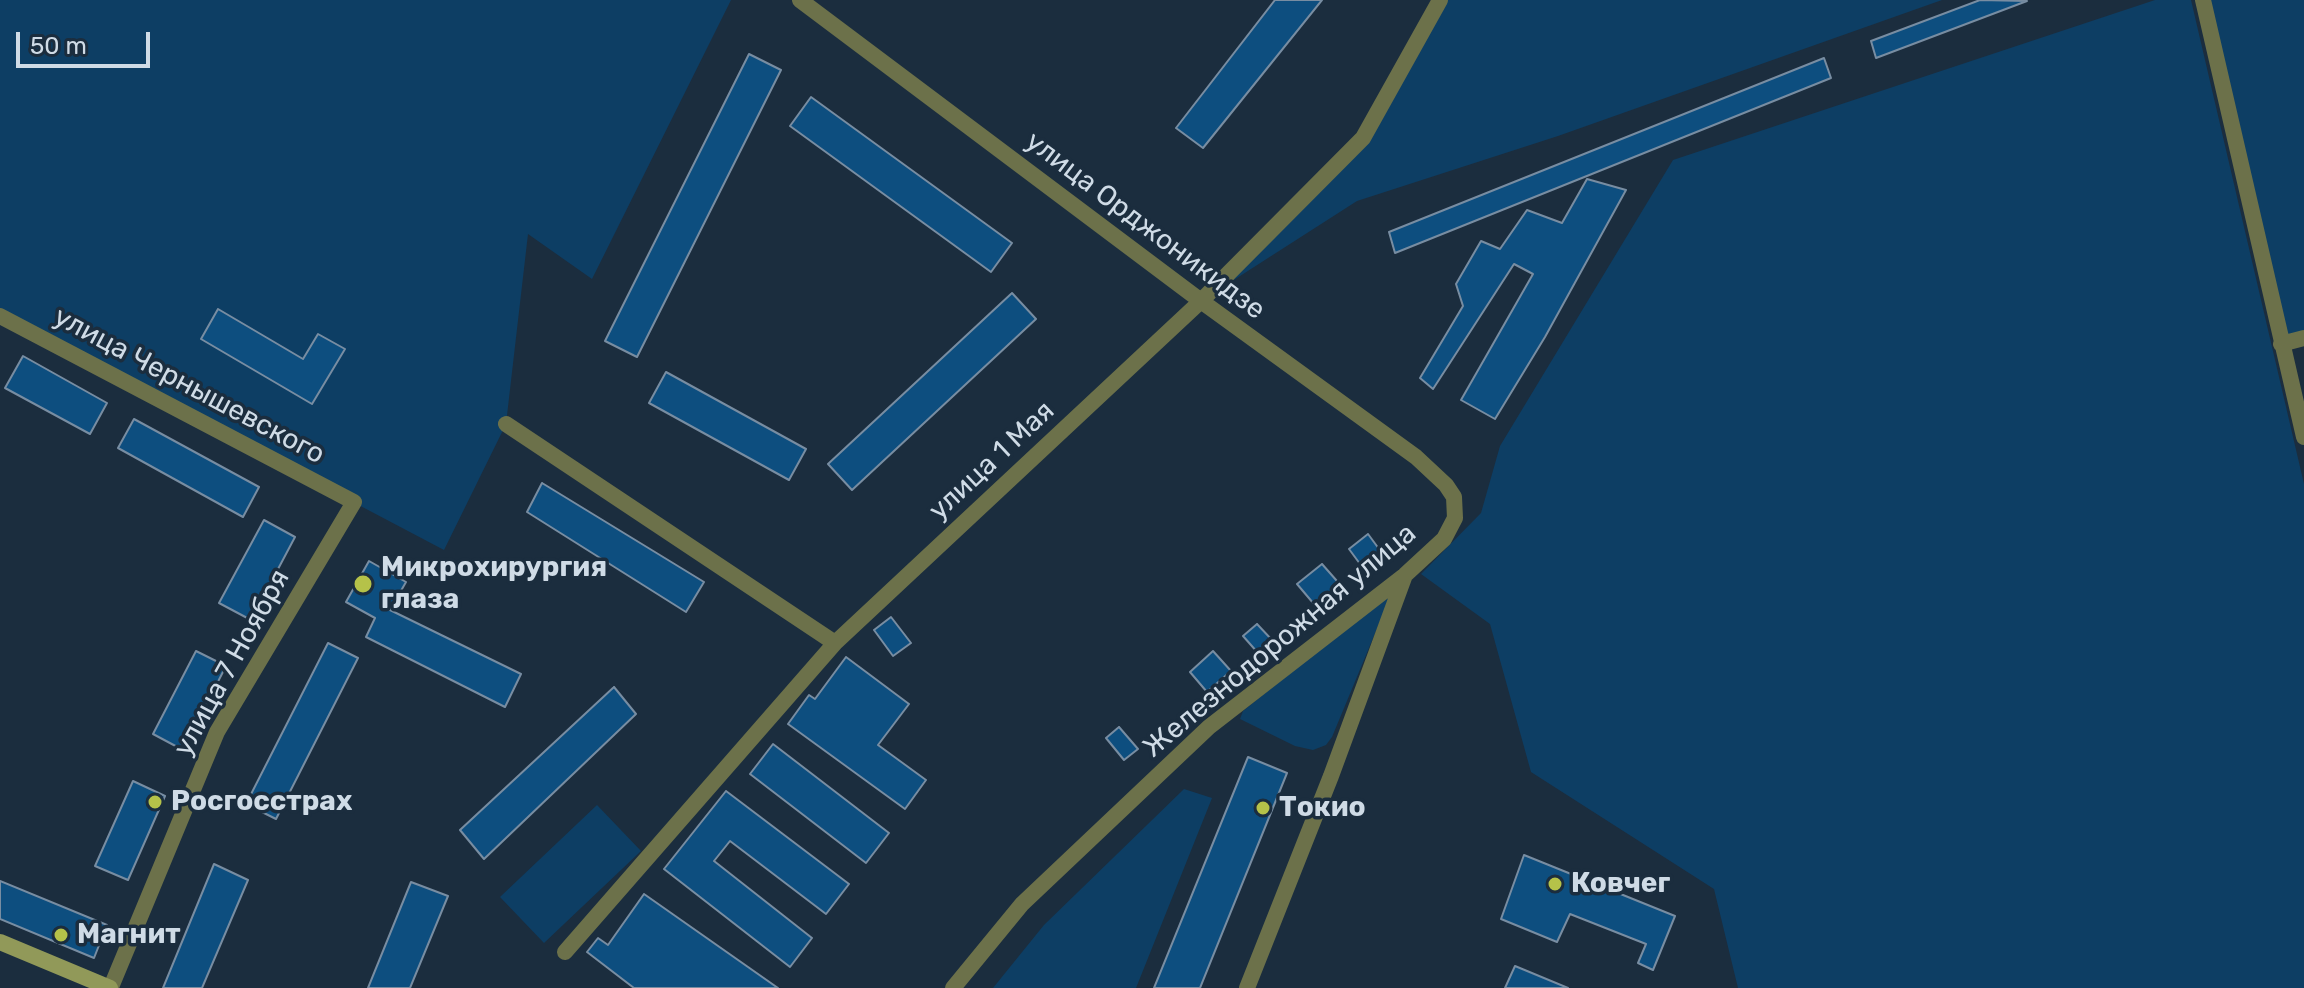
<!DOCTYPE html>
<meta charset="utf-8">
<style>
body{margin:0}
#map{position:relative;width:2304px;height:988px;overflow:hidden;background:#1b2d3e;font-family:Rubik,sans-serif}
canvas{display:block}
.scale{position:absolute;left:16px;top:32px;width:134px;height:36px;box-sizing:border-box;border:4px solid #cfdbe6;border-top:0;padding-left:10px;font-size:24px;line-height:28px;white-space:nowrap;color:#cfdbe6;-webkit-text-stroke:6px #1b2d3e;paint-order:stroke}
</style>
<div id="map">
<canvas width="2304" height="988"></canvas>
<div class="scale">50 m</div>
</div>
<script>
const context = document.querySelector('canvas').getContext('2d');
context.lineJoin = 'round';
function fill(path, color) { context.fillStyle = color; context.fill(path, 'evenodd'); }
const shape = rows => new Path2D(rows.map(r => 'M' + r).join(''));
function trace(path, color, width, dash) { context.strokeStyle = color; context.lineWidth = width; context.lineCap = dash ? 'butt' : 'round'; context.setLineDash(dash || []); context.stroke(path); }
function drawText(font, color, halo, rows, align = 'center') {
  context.font = font + ' Rubik,sans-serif'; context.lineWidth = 7; context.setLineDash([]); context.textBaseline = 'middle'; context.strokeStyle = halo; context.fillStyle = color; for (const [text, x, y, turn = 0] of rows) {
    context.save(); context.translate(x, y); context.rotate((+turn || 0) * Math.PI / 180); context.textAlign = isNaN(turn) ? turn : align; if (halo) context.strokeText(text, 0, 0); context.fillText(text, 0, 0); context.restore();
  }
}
fill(shape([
 [0,0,731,0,592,279,528,234,506,424,444,550,0,316],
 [1440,0,1942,0,1558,136,1357,201,1201,301,1363,138],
 [2155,0,2191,0,2304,484,2304,988,1738,988,1714,889,1531,772,1490,624,1421,574,1481,513,1500,446,1673,160],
 [2203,0,2304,0,2304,338,2281,344],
 [1393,590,1332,737,1326,745,1313,750,1295,746,1240,719,1243,711],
 [1184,789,1212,798,1136,988,993,988,1044,925],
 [597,805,641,851,544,943,500,897]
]), '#0d3e64');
const building = shape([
 [1275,0,1322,0,1203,148,1176,128,1275,0],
 [1980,0,2027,1,1876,58,1871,41,1980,0],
 [749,54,781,70,637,357,605,341,749,54],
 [1824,58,1831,78,1395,253,1389,232,1824,58],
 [811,97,1012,243,991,272,790,126,811,97],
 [1587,179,1626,190,1545,337,1495,419,1461,400,1533,274,1514,264,1433,389,1420,378,1463,306,1456,284,1481,241,1500,249,1527,210,1562,223,1587,179],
 [1012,293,1036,319,852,490,828,464,1012,293],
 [218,309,303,359,318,334,345,349,312,404,201,339,218,309],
 [23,356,107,403,90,434,5,388,23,356],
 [666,372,806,449,789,480,649,403,666,372],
 [134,419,259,487,243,517,118,448,134,419],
 [542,483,704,582,686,612,527,512,542,483],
 [264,520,295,537,251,620,219,603,264,520],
 [1368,534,1382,553,1363,568,1349,549,1368,534],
 [369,561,406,582,390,610,521,674,505,707,366,637,375,618,346,602,369,561],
 [1322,564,1344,589,1319,610,1297,584,1322,564],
 [891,617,911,643,893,656,874,630,891,617],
 [1257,624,1272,640,1258,653,1243,636,1257,624],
 [328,643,358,658,276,819,246,804,328,643],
 [196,651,226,666,183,750,153,734,196,651],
 [1213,651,1231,671,1207,692,1190,672,1213,651],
 [846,657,909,704,878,745,926,780,905,809,788,724,809,695,815,699,846,657],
 [614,687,636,714,484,859,460,830,614,687],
 [1119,727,1138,749,1124,760,1106,738,1119,727],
 [773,744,889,833,866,863,750,774,773,744],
 [1248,757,1287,773,1200,988,1154,988,1248,757],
 [133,781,165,796,128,880,95,866,133,781],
 [726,791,849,884,826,914,730,841,714,861,812,938,790,967,664,869,726,791],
 [1524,855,1675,916,1653,970,1638,963,1646,944,1570,914,1557,942,1501,919,1524,855],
 [214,864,248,880,202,988,163,988,214,864],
 [0,881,107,925,94,958,0,919,0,881],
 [411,882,448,896,410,988,368,988,411,882],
 [644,894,778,988,634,988,587,952,598,938,608,945,644,894],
 [1515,966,1568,988,1505,988,1515,966]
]);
fill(building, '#0d4e7f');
trace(building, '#788da2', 2);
trace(shape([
 [800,0,1201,301,1416,457,1446,485,1454,497,1455,518,1444,539,1405,575,1209,727,1022,904,953,988],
 [2203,0,2304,437],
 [0,316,354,502,217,732,111,987],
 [2281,344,2304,338],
 [506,424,835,643],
 [565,952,835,643,1201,301,1363,138,1440,0],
 [1247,988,1331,776,1405,575]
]), '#6c714a', 16);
trace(shape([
 [0,942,110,988]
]), '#919959', 16);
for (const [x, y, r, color] of [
 [363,584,10,"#b5c249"],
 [155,802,8,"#b5c249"],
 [1263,808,8,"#b5c249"],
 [1555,884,8,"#b5c249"],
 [61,935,8,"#b5c249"]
]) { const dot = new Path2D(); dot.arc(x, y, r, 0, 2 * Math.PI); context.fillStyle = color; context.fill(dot); trace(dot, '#1b2d3e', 3); }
drawText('28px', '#cfdbe6', '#1b2d3e', [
 ["улица Орджоникидзе",1145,226,37],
 ["улица Чернышевского",189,386,28],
 ["улица 1 Мая",992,461,-43],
 ["Железнодорожная улица",1280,641,-40],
 ["улица 7 Ноября",232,663,-61]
]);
drawText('bold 28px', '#cfdbe6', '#1b2d3e', [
 ["Микрохирургия",381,568],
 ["глаза",381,600],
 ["Росгосстрах",171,802],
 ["Токио",1279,808],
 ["Ковчег",1571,884],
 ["Магнит",77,935]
], 'left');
</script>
